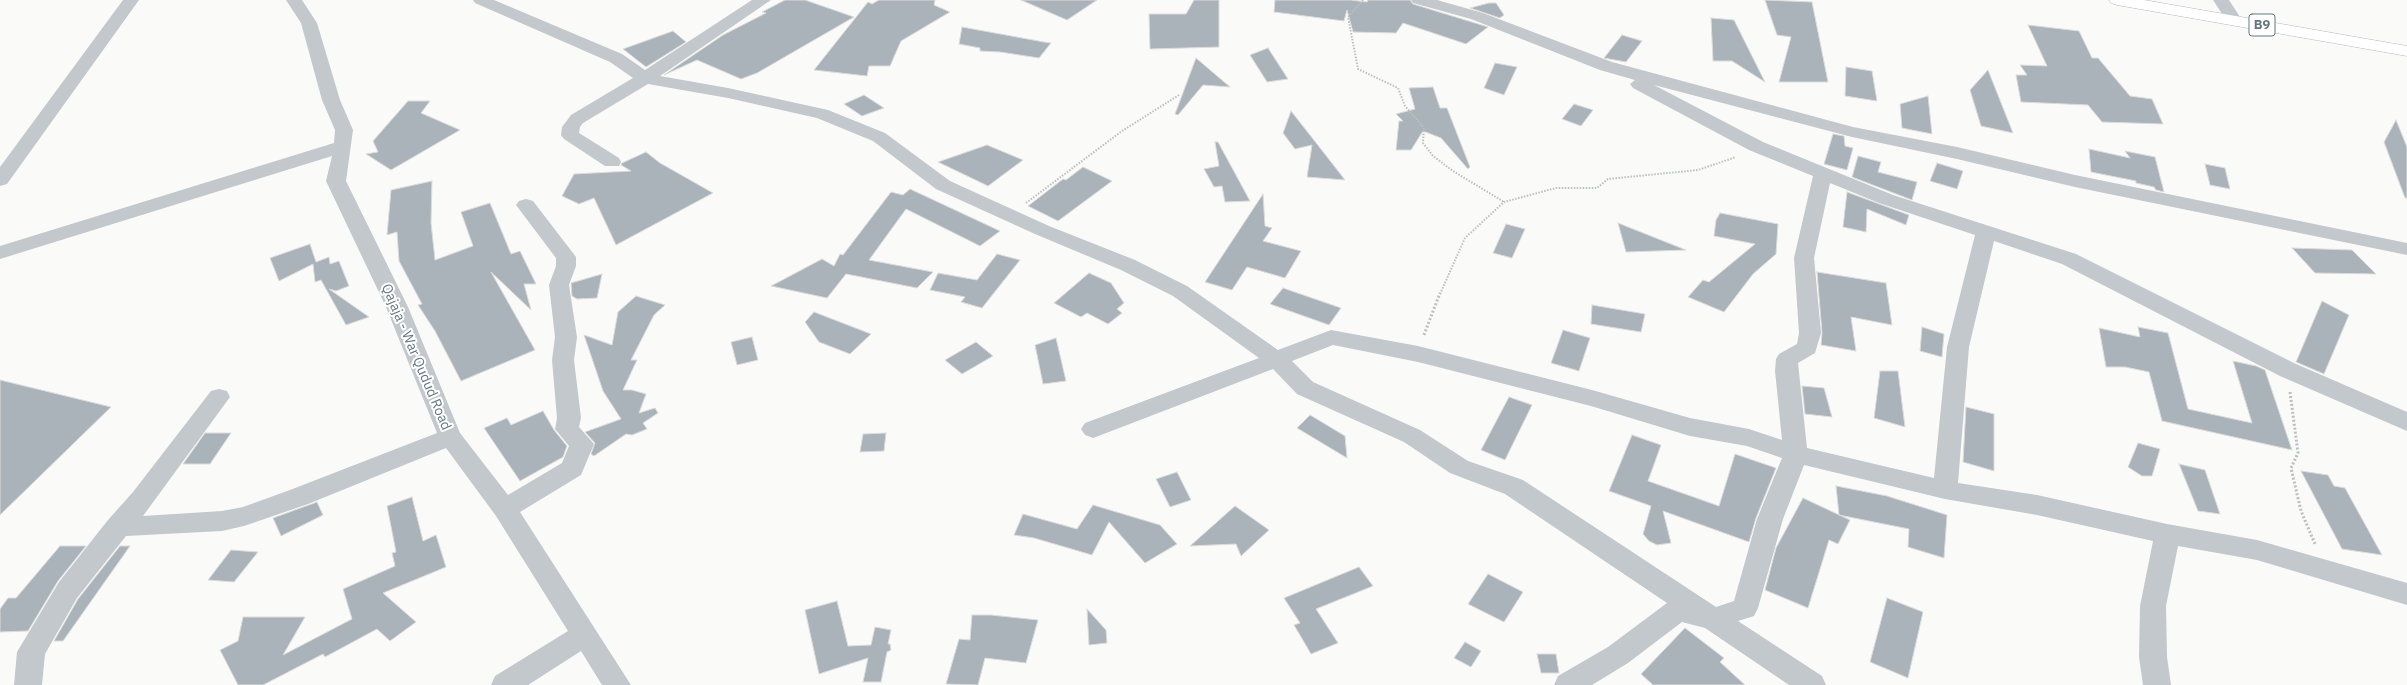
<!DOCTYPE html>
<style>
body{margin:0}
canvas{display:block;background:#fafaf8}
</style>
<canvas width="2407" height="685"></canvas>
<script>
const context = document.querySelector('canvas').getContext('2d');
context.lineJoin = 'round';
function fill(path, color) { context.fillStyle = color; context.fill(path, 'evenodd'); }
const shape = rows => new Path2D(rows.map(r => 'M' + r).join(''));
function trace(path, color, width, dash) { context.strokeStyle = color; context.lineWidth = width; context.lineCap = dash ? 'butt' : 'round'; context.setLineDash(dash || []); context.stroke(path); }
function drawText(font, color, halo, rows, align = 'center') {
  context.font = font + ' "IBM Plex Sans",sans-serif'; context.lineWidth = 4; context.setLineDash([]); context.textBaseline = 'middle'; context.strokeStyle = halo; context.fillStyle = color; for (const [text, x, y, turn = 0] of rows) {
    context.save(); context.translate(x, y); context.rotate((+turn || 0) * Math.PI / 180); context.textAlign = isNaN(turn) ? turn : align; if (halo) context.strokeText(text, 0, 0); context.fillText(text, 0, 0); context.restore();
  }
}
const building = shape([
 [785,0,805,0,854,17,757,73,741,79,697,60,664,75,723,35,766,13,762,12,785,0],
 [879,0,935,0,934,5,950,12,901,41,890,66,869,66,867,76,814,70,868,2,872,4,879,0],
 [1021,0,1097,0,1067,20,1021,0],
 [1194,0,1219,0,1219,47,1150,49,1149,14,1186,14,1194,0],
 [1275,0,1351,0,1367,2,1368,0,1410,0,1413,4,1488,27,1466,44,1403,23,1396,33,1353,32,1347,10,1344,21,1274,12,1275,0],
 [1765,0,1812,2,1828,82,1779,82,1791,37,1777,35,1765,0],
 [1489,3,1496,3,1504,15,1500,18,1470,8,1489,3],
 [1711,18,1734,20,1765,82,1732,61,1713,61,1711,18],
 [2028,25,2079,31,2092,58,2098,58,2130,96,2152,99,2163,124,2102,122,2088,105,2021,102,2016,75,2027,75,2020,65,2047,66,2028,25],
 [962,27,1044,42,1051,43,1039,58,1000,52,980,51,980,48,959,44,962,27],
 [673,31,686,42,646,67,623,49,673,31],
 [1622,35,1642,41,1626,62,1604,58,1622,35],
 [1268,48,1288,79,1267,82,1250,55,1268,48],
 [1196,58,1230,87,1203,85,1178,115,1175,114,1196,58],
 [1495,63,1517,67,1504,95,1484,88,1495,63],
 [1846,67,1872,71,1877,101,1845,96,1846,67],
 [1988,70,2013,133,1981,126,1970,90,1988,70],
 [1433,87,1440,108,1447,108,1470,167,1468,169,1441,138,1423,131,1411,150,1396,150,1399,121,1403,121,1396,114,1415,109,1409,88,1433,87],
 [864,95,884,108,862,116,844,104,864,95],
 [1928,96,1932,134,1902,128,1900,104,1928,96],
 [408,101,430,101,421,113,460,130,391,170,366,154,378,152,373,141,408,101],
 [1574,104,1593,110,1581,126,1562,119,1574,104],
 [1291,111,1317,144,1345,180,1307,177,1312,145,1295,149,1283,133,1291,111],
 [2396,120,2407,147,2407,198,2405,198,2384,142,2396,120],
 [1833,134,1844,136,1845,146,1853,148,1847,170,1824,164,1833,134],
 [1215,142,1218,142,1250,201,1225,202,1222,186,1214,187,1204,169,1219,166,1215,142],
 [987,145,1023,160,988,186,938,162,987,145],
 [2089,149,2130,158,2125,151,2155,157,2164,192,2156,190,2154,187,2136,183,2136,181,2091,172,2089,149],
 [646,152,660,163,713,193,616,245,594,198,579,204,562,196,574,174,631,171,621,165,622,163,646,152],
 [1858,156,1881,162,1878,172,1917,182,1912,200,1852,177,1858,156],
 [1937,163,1963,171,1957,189,1930,181,1937,163],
 [2205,164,2225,168,2230,189,2210,185,2205,164],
 [1083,167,1112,181,1058,221,1028,206,1063,179,1066,180,1083,167],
 [432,181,431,223,435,260,473,246,461,212,490,203,511,254,520,251,536,284,524,284,531,310,491,272,535,350,461,381,435,331,418,305,422,304,399,261,397,232,387,235,391,190,432,181],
 [910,189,1000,231,980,246,906,209,869,260,933,272,917,288,846,274,827,298,771,286,822,259,834,266,840,254,843,255,891,192,903,195,910,189],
 [1847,192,1909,215,1906,225,1867,209,1866,232,1843,227,1847,192],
 [1263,194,1265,226,1272,228,1263,241,1301,251,1285,278,1247,267,1232,290,1205,282,1263,194],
 [1720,213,1778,224,1776,254,1753,274,1724,312,1688,297,1703,280,1709,282,1755,244,1714,236,1716,220,1720,213],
 [1618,223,1686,250,1626,252,1618,223],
 [1506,224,1525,229,1512,258,1493,253,1506,224],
 [310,244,316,262,329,257,330,264,339,261,349,286,336,291,329,289,369,317,346,325,321,280,315,282,313,264,279,281,270,258,310,244],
 [2292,248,2352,250,2376,274,2315,273,2292,248],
 [997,254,1020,260,982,308,961,302,965,297,930,290,938,273,977,280,997,254],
 [1817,272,1886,283,1892,325,1851,317,1856,351,1821,345,1822,333,1817,272],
 [1089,273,1111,283,1124,303,1117,309,1122,313,1108,324,1087,313,1081,317,1054,303,1089,273],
 [602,274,597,298,577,299,572,296,571,283,602,274],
 [1283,288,1341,308,1329,325,1270,304,1283,288],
 [636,296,665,305,654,315,631,360,637,360,623,390,632,390,646,394,639,413,655,408,658,413,643,423,647,429,632,435,626,434,594,456,591,454,595,443,585,432,621,419,603,391,584,335,612,345,618,312,636,296],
 [2322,301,2349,315,2324,374,2296,362,2322,301],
 [1592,305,1645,314,1641,332,1591,324,1592,305],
 [814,312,871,334,850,354,819,342,805,322,814,312],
 [1922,327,1944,334,1942,357,1920,351,1922,327],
 [2138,327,2168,333,2188,409,2252,423,2233,361,2256,366,2265,370,2292,450,2162,421,2149,372,2125,367,2106,367,2099,328,2140,337,2138,327],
 [1563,330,1590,338,1579,371,1551,363,1563,330],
 [752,337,758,360,737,365,731,342,752,337],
 [1056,338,1066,381,1043,384,1035,345,1056,338],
 [976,342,993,356,962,374,945,360,976,342],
 [1880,371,1898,371,1905,427,1874,418,1880,371],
 [0,380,111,407,0,515,0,380],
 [1802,386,1824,388,1832,417,1805,414,1802,386],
 [1509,397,1532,405,1505,460,1481,450,1509,397],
 [1966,407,1994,414,1994,471,1963,462,1966,407],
 [543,411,554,430,567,446,563,457,520,481,484,428,507,418,511,425,543,411],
 [1310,415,1345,436,1347,458,1297,428,1310,415],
 [205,433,231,433,210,464,183,464,205,433],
 [886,433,884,451,860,452,863,434,886,433],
 [1632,435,1661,445,1648,481,1719,506,1735,454,1776,468,1756,518,1749,542,1663,511,1671,543,1657,545,1649,541,1643,534,1651,506,1609,491,1632,435],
 [2138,443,2160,449,2152,476,2142,476,2128,467,2138,443],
 [2179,464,2205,470,2220,514,2198,511,2179,464],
 [2301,471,2328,475,2334,486,2345,488,2382,555,2342,549,2301,471],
 [1177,472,1191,500,1170,507,1156,479,1177,472],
 [1836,486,1887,496,1947,515,1944,558,1908,547,1909,529,1839,515,1836,486],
 [412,497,423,541,436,535,446,567,383,593,416,622,390,641,377,629,325,657,323,654,263,685,238,685,220,650,238,641,243,617,305,617,283,655,352,619,343,589,395,566,392,553,396,552,387,506,412,497],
 [1803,498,1850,520,1838,544,1829,540,1808,608,1765,590,1776,548,1803,498],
 [317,502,323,515,281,536,273,518,317,502],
 [1093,505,1160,525,1177,544,1145,563,1109,522,1092,555,1034,538,1014,535,1023,514,1077,529,1093,505],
 [1235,506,1269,530,1241,556,1236,544,1190,546,1235,506],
 [60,546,86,546,58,581,28,631,0,632,0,609,8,598,16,598,60,546],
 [120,546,130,546,63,641,54,641,78,599,120,546],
 [231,550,258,552,234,582,208,580,231,550],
 [1359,567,1373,586,1316,609,1338,643,1311,654,1294,625,1300,623,1284,598,1359,567],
 [1488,574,1523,592,1504,622,1468,604,1488,574],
 [1887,598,1923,612,1908,678,1870,662,1887,598],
 [837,601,848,646,871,645,875,627,891,630,888,644,890,644,891,650,887,652,881,682,863,682,868,658,819,674,805,610,837,601],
 [1087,609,1106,630,1107,643,1089,645,1087,609],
 [972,615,991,615,1038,620,1026,663,985,658,978,685,946,684,959,639,970,640,972,615],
 [1685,628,1724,658,1720,662,1745,685,1653,685,1641,674,1685,628],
 [1465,642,1481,651,1471,667,1454,658,1465,642],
 [1537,654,1556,654,1559,673,1541,673,1537,654]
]);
fill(building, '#aab3b9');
trace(building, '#dcdcda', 1);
const highway = shape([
 [2109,0,2144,0,2407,46,2407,56,2117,5,2111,3,2109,0]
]);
trace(highway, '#b4b9bd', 1);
trace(shape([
 [1363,0,1348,17,1358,69,1398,88,1405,106,1424,128,1423,143,1433,156,1453,171,1504,202],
 [1026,203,1122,131,1179,95],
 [1440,294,1465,238,1504,202,1556,188,1597,188,1608,179,1698,170,1736,157]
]), '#bbbfc2', 2, [1.5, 1.5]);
trace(shape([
 [1424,335,1440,293],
 [2290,392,2298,453,2291,468,2301,511,2315,544]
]), '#bbbfc2', 3, [2, 2]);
fill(shape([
 [123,0,139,0,7,184,0,186,0,167,123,0],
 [286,0,302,0,317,23,340,100,353,130,346,181,408,307,460,433,508,495,562,463,569,446,555,429,557,418,552,360,555,337,549,285,556,266,556,258,516,205,519,201,526,199,533,201,576,257,576,266,569,285,577,337,574,360,581,418,579,427,594,444,581,475,520,512,631,685,602,685,581,651,528,685,491,685,495,676,568,631,496,516,446,448,308,504,244,526,222,531,126,536,77,598,45,654,42,685,14,685,17,652,59,582,108,520,133,492,211,391,219,389,227,391,230,397,143,516,222,511,243,507,290,490,437,433,386,307,326,181,332,156,0,259,0,246,334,143,335,130,322,100,301,23,286,0],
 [473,0,494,0,622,54,645,70,752,0,771,0,660,76,728,88,828,110,885,133,950,181,1049,226,1135,260,1187,286,1278,350,1331,330,1418,346,1592,390,1690,418,1749,429,1782,440,1775,371,1776,359,1779,354,1797,344,1799,333,1794,258,1813,176,1749,150,1633,88,1630,84,1635,80,1600,70,1471,19,1413,3,1411,0,1437,0,1483,13,1612,62,1853,127,1957,147,2075,175,2407,243,2407,255,2075,187,1957,159,1852,137,1654,85,1763,142,1893,195,2076,254,2296,364,2407,412,2407,431,2280,376,2062,264,1994,241,1969,347,1958,483,2037,495,2167,524,2257,540,2407,583,2407,605,2257,560,2178,546,2166,606,2167,657,2171,685,2143,685,2139,657,2140,606,2153,541,2037,515,1945,499,1804,465,1783,519,1758,608,1754,616,1738,621,1822,676,1826,685,1789,685,1705,628,1682,622,1628,663,1592,685,1554,685,1558,676,1608,647,1667,603,1505,494,1450,473,1404,442,1297,394,1273,369,1101,435,1093,438,1085,435,1081,429,1085,423,1259,358,1173,296,1121,270,1035,234,936,189,873,141,817,118,728,98,648,84,583,123,580,127,579,133,619,158,621,162,619,166,605,166,564,139,561,135,562,127,571,115,633,78,610,62,475,3,473,0],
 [1830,183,1879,203,1975,235,1947,347,1934,478,1807,448,1798,363,1815,353,1821,333,1814,258,1830,183],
 [1333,345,1418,362,1591,406,1690,436,1747,446,1782,458,1757,519,1734,601,1716,607,1523,480,1468,461,1420,430,1313,382,1292,361,1333,345],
 [2213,0,2229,0,2242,20,2240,23,2228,23,2213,0]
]), '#c3c8cc');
fill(highway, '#fff');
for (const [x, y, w] of [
 [2262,25,26]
]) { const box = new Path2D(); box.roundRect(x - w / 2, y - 11, w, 22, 3); context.fillStyle = '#fff'; context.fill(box); trace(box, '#657683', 1); }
drawText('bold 13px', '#657683', null, [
 ["B9",2262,25]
]);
drawText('14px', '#657683', '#fff', [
 ["Qajaja - War Qudud Road",416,357,67]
]);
</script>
